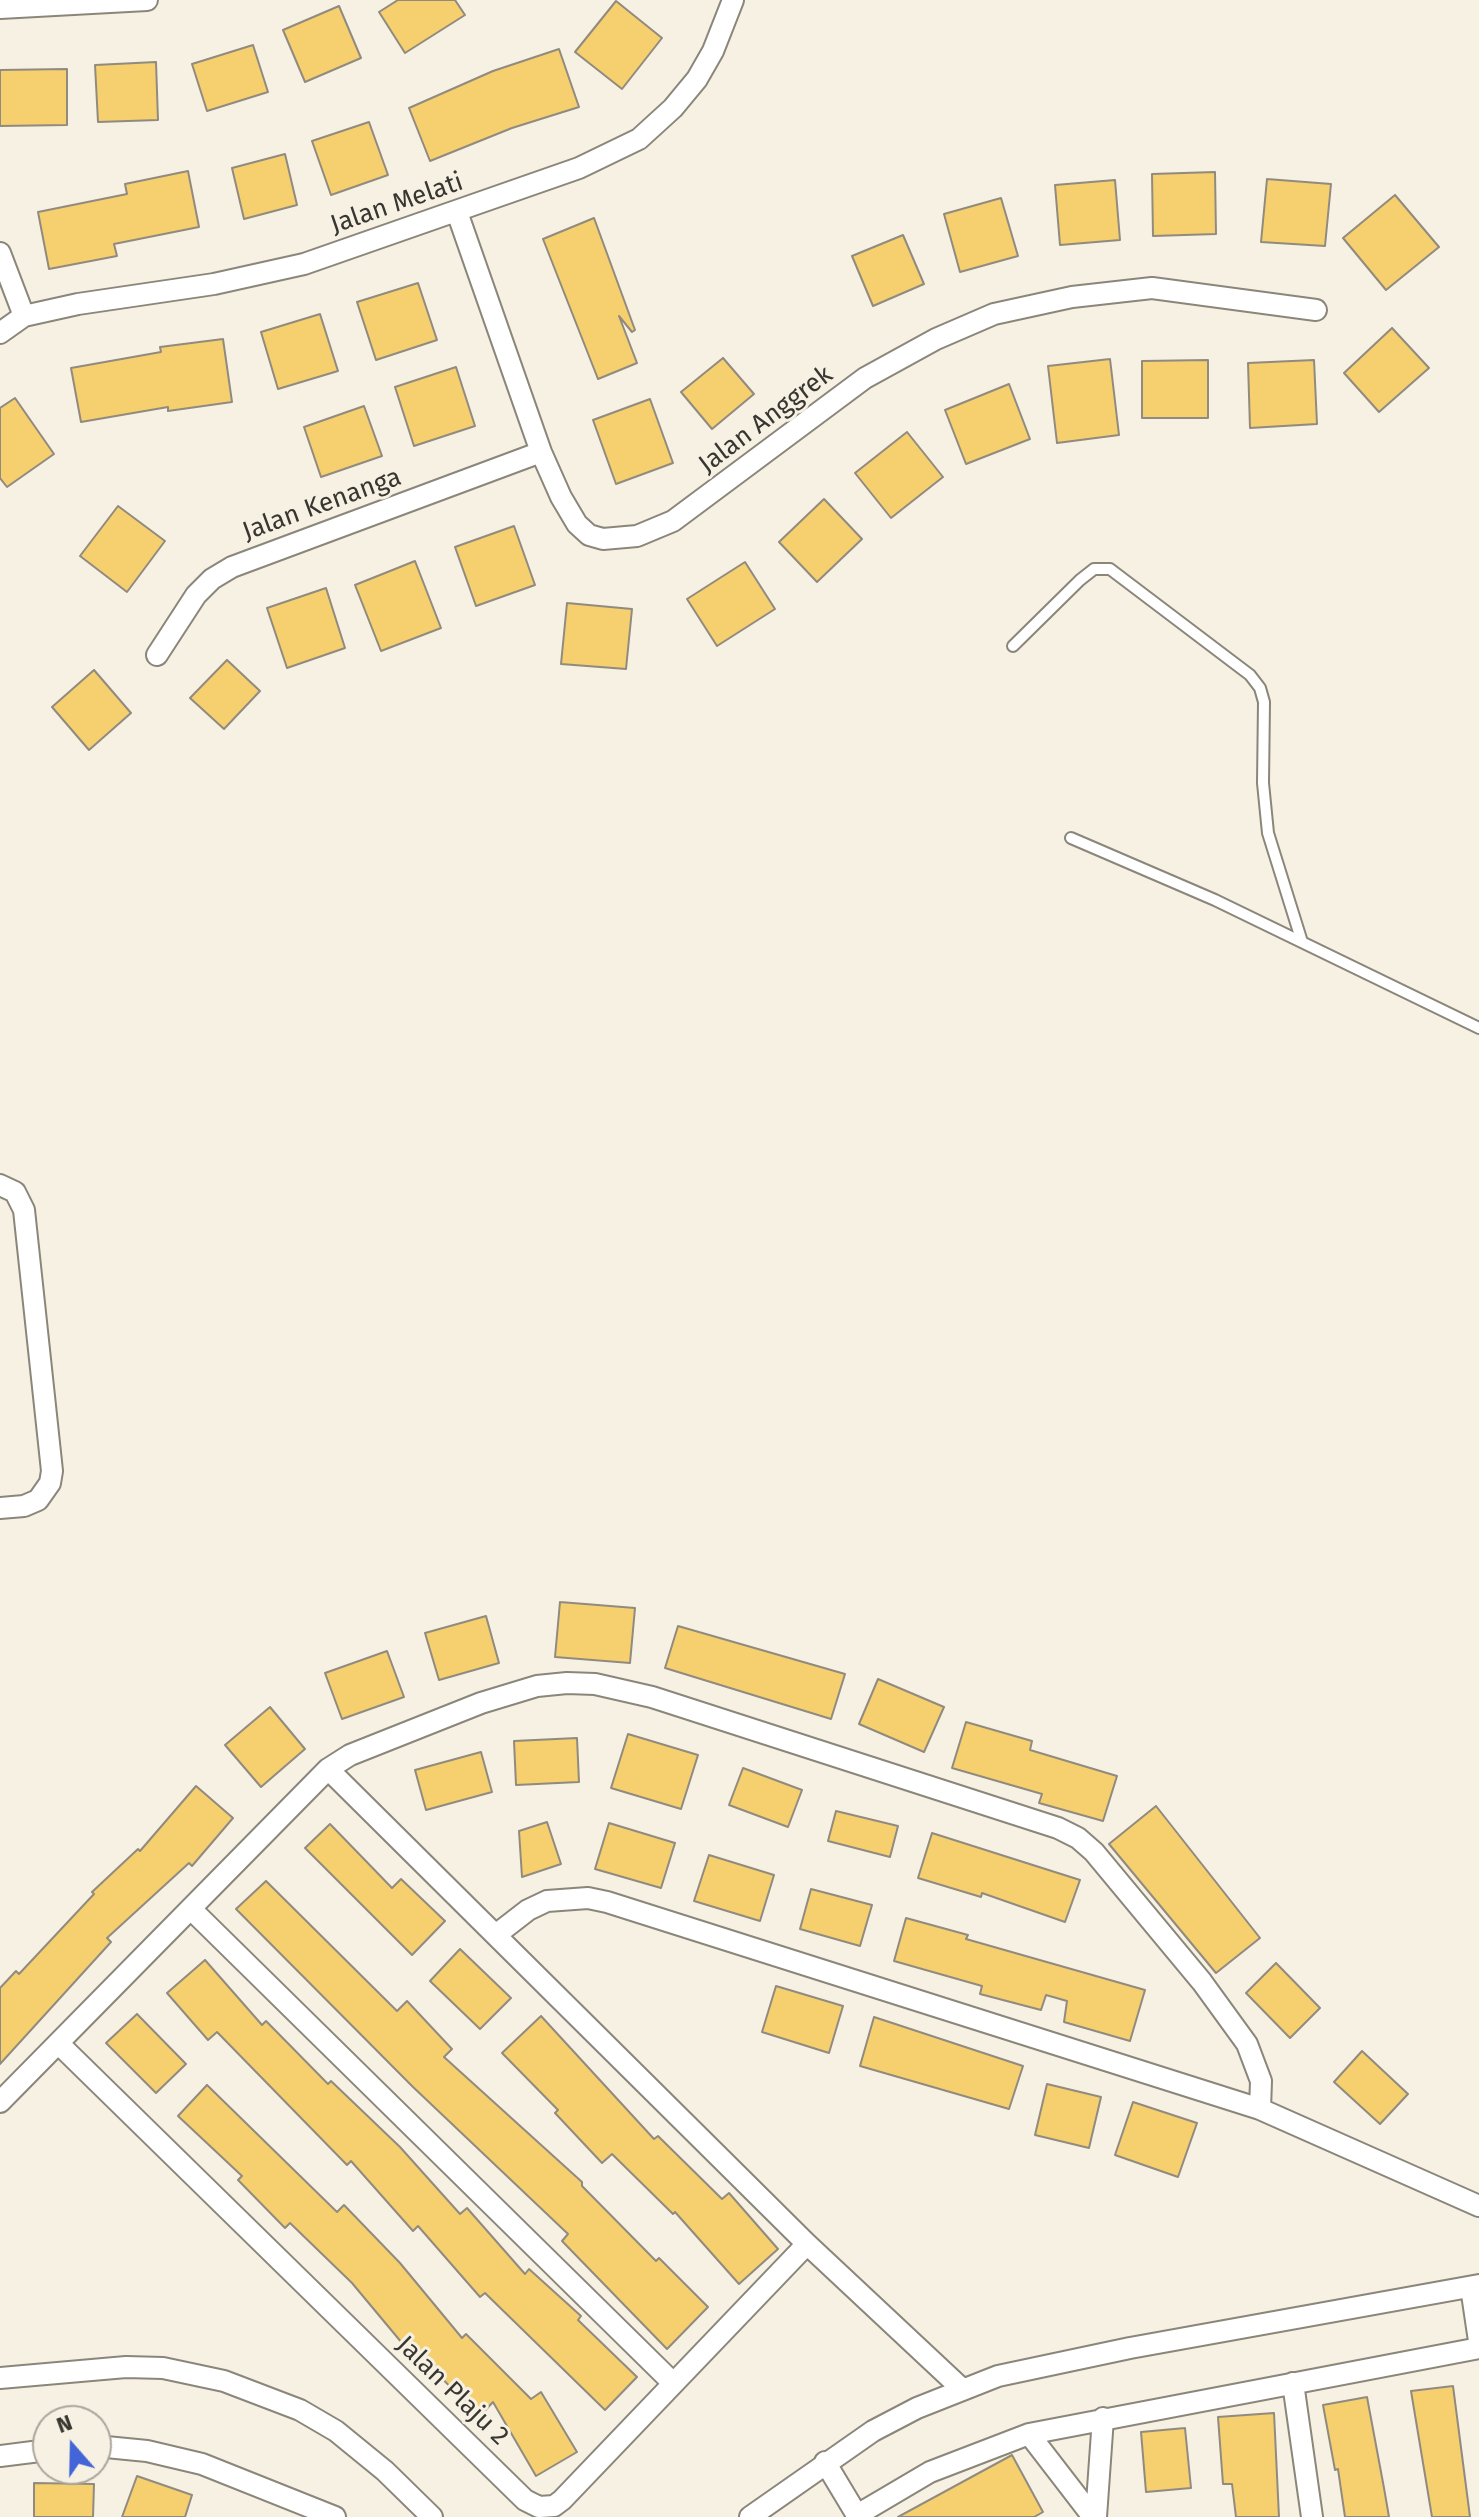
<!DOCTYPE html>
<style>
body{margin:0}
#map{position:relative;width:1479px;height:2517px;overflow:hidden;background:#f7f1e4;font-family:"Fira Sans",sans-serif}
canvas{display:block}
.north{position:absolute;left:32px;top:2405px;width:80px;height:80px;box-sizing:border-box;background:#f7f1e4;border:2px solid #aba69c;border-radius:50%;rotate:340deg;font-size:22px;font-weight:700;line-height:32px;text-align:center;color:#383631}
.north::after{content:'';display:block;margin:auto;width:28px;height:36px;background:#4365d7;clip-path:polygon(50% 0,100% 100%,50% 72%,0 100%)}
</style>
<div id="map">
<canvas width="1479" height="2517"></canvas>
<div class="north">N</div>
</div>
<script>
const context = document.querySelector('canvas').getContext('2d');
context.lineJoin = 'round';
function fill(path, color) { context.fillStyle = color; context.fill(path, 'evenodd'); }
const shape = rows => new Path2D(rows.map(r => 'M' + r).join(''));
function trace(path, color, width, dash) { context.strokeStyle = color; context.lineWidth = width; context.lineCap = dash ? 'butt' : 'round'; context.setLineDash(dash || []); context.stroke(path); }
function drawText(font, color, halo, rows, align = 'center') {
  context.font = font + ' "Fira Sans",sans-serif'; context.lineWidth = 6; context.setLineDash([]); context.textBaseline = 'middle'; context.strokeStyle = halo; context.fillStyle = color; for (const [text, x, y, turn = 0] of rows) {
    context.save(); context.translate(x, y); context.rotate((+turn || 0) * Math.PI / 180); context.textAlign = isNaN(turn) ? turn : align; if (halo) context.strokeText(text, 0, 0); context.fillText(text, 0, 0); context.restore();
  }
}
const building = shape([
 [398,0,455,0,465,15,405,53,379,12,398,0],
 [616,1,662,38,622,89,575,52,616,1],
 [339,6,361,58,305,82,283,30,339,6],
 [253,45,268,92,207,111,192,64,253,45],
 [559,49,579,107,512,128,430,161,409,108,493,71,559,49],
 [156,62,158,120,98,122,95,65,156,62],
 [67,69,67,125,0,126,0,70,67,69],
 [369,122,388,175,331,195,312,141,369,122],
 [285,154,297,205,244,219,232,168,285,154],
 [188,171,199,227,114,244,117,256,49,269,38,212,127,194,125,184,188,171],
 [1215,172,1216,234,1153,236,1152,174,1215,172],
 [1267,179,1331,184,1325,246,1261,242,1267,179],
 [1115,180,1120,240,1060,245,1055,185,1115,180],
 [1395,195,1439,247,1386,290,1343,238,1395,195],
 [1001,198,1018,256,960,272,944,214,1001,198],
 [594,218,635,330,632,332,619,316,637,363,598,379,543,239,594,218],
 [903,235,924,284,873,306,852,256,903,235],
 [418,283,437,340,376,360,357,302,418,283],
 [320,314,338,371,278,389,261,332,320,314],
 [1392,328,1429,368,1379,412,1344,373,1392,328],
 [223,339,232,402,168,411,168,407,81,422,71,368,161,352,160,347,223,339],
 [723,358,754,394,712,429,681,392,723,358],
 [1110,359,1119,435,1057,443,1048,366,1110,359],
 [1208,360,1208,418,1142,418,1142,361,1208,360],
 [1314,360,1317,424,1250,428,1248,363,1314,360],
 [456,367,475,426,414,446,395,387,456,367],
 [1009,384,1030,439,966,464,945,410,1009,384],
 [15,398,54,454,7,487,0,478,0,408,15,398],
 [650,399,673,463,616,484,593,420,650,399],
 [364,406,382,456,321,477,304,427,364,406],
 [907,432,943,477,891,518,855,473,907,432],
 [824,499,862,539,817,582,779,542,824,499],
 [118,506,165,541,127,592,80,556,118,506],
 [514,526,535,585,476,606,455,547,514,526],
 [415,561,441,628,381,651,355,585,415,561],
 [745,562,775,609,717,646,687,599,745,562],
 [326,588,345,648,287,668,267,608,326,588],
 [567,603,632,609,626,669,561,664,567,603],
 [227,660,260,691,224,729,190,698,227,660],
 [94,670,131,713,89,750,52,707,94,670],
 [560,1602,635,1608,630,1663,555,1657,560,1602],
 [486,1616,499,1663,439,1680,425,1633,486,1616],
 [678,1626,845,1674,831,1719,665,1668,678,1626],
 [387,1651,404,1697,342,1719,325,1673,387,1651],
 [878,1679,944,1707,924,1752,859,1724,878,1679],
 [270,1707,305,1749,261,1787,225,1745,270,1707],
 [966,1722,1032,1741,1030,1750,1117,1776,1103,1821,1039,1803,1042,1794,952,1768,966,1722],
 [628,1734,698,1755,681,1809,611,1788,628,1734],
 [577,1738,579,1782,516,1785,514,1741,577,1738],
 [481,1752,492,1792,426,1810,415,1770,481,1752],
 [743,1768,802,1790,788,1827,729,1805,743,1768],
 [196,1786,233,1818,192,1866,189,1863,107,1938,111,1942,0,2064,0,1988,16,1971,19,1974,94,1894,92,1892,138,1849,140,1851,196,1786],
 [1156,1806,1260,1938,1216,1973,1109,1844,1156,1806],
 [836,1811,898,1826,890,1857,828,1841,836,1811],
 [547,1822,561,1864,522,1877,519,1831,547,1822],
 [609,1823,675,1843,661,1888,595,1869,609,1823],
 [330,1824,392,1888,401,1879,445,1921,412,1955,305,1848,330,1824],
 [932,1833,1080,1880,1065,1922,982,1893,981,1897,918,1878,932,1833],
 [709,1855,774,1875,760,1921,694,1901,709,1855],
 [266,1881,397,2011,407,2001,452,2049,444,2057,582,2182,582,2186,656,2261,659,2258,708,2307,667,2349,562,2241,568,2234,413,2087,236,1909,266,1881],
 [811,1889,872,1905,860,1946,800,1929,811,1889],
 [906,1918,968,1935,966,1939,1145,1990,1130,2041,1064,2022,1067,2001,1046,1995,1041,2010,980,1994,982,1986,894,1961,906,1918],
 [460,1949,511,1998,480,2029,430,1981,460,1949],
 [205,1960,262,2025,266,2021,328,2084,331,2081,400,2147,460,2214,467,2208,525,2274,529,2269,581,2316,578,2320,637,2377,605,2410,485,2293,480,2297,418,2226,413,2231,351,2161,347,2165,217,2032,208,2040,167,1993,205,1960],
 [1276,1963,1320,2008,1290,2038,1246,1993,1276,1963],
 [776,1986,843,2006,829,2053,762,2032,776,1986],
 [137,2014,186,2064,156,2093,106,2043,137,2014],
 [541,2016,654,2139,658,2136,722,2199,729,2193,778,2249,739,2284,675,2212,673,2214,612,2154,602,2163,555,2113,558,2110,502,2053,541,2016],
 [874,2017,1023,2066,1009,2109,860,2066,874,2017],
 [1362,2051,1408,2094,1380,2124,1334,2082,1362,2051],
 [1047,2084,1101,2097,1089,2148,1035,2135,1047,2084],
 [207,2085,337,2212,344,2205,400,2263,462,2338,466,2334,531,2399,541,2392,577,2452,536,2476,493,2402,480,2416,415,2352,412,2355,352,2283,290,2223,285,2228,238,2180,242,2176,178,2116,207,2085],
 [1133,2102,1197,2123,1178,2177,1115,2155,1133,2102],
 [1453,2386,1470,2517,1432,2517,1411,2391,1453,2386],
 [1367,2397,1384,2488,1389,2517,1345,2517,1338,2469,1335,2470,1323,2405,1367,2397],
 [1274,2413,1279,2517,1236,2517,1232,2484,1223,2484,1218,2417,1274,2413],
 [1185,2428,1191,2488,1146,2492,1141,2432,1185,2428],
 [1012,2455,1043,2512,1034,2517,898,2517,1012,2455],
 [137,2476,192,2495,185,2517,122,2517,137,2476],
 [34,2483,94,2484,93,2517,34,2517,34,2483]
]);
fill(building, '#f6cf6e');
trace(building, '#918b7f', 2);
const service = shape([
 [1013,646,1080,580,1094,569,1110,569,1250,675,1260,688,1264,702,1263,783,1268,833,1302,942],
 [1071,838,1215,900,1479,1028]
]);
const minor = shape([
 [0,8,147,0],
 [457,212,541,452,561,497,577,524,589,535,603,539,637,536,673,521,865,378,936,339,994,314,1072,297,1152,288,1316,310],
 [0,253,24,316],
 [0,333,24,316,78,304,214,284,304,264,579,168,639,139,673,108,697,79,713,51,733,0],
 [157,655,196,595,212,579,232,567,541,452],
 [0,1185,15,1192,24,1210,52,1471,50,1483,38,1500,24,1506,0,1508],
 [328,1769,807,2244,962,2389],
 [192,1910,672,2382],
 [497,1934,528,1910,547,1901,588,1898,607,1902,1260,2109,1479,2206],
 [59,2044,525,2500,539,2507,554,2506,562,2500,807,2244],
 [0,2102,328,1769,350,1755,481,1703,537,1686,567,1683,595,1684,652,1697,1058,1828,1078,1838,1094,1852,1202,1982,1247,2044,1261,2081,1260,2109],
 [1471,2287,1479,2341],
 [0,2378,126,2367,163,2368,224,2381,300,2410,336,2431,385,2471,432,2517],
 [1293,2383,1312,2517],
 [1029,2434,1093,2517],
 [96,2446,147,2451,202,2464,335,2517],
 [0,2456,48,2450],
 [825,2462,858,2517],
 [857,2515,930,2472,1029,2434,1479,2348],
 [750,2517,873,2431,917,2408,998,2376,1130,2348,1479,2285],
 [1096,2517,1103,2418]
]);
trace(service, '#8b867a', 14);
trace(minor, '#8b867a', 24);
trace(service, '#fff', 10);
trace(minor, '#fff', 20);
drawText('26px', '#383631', '#f7f1e4', [
 ["Jalan Melati",397,204,-19],
 ["Jalan Anggrek",766,420,-37],
 ["Jalan Kenanga",322,505,-20],
 ["Jalan Plaju 2",452,2391,44]
]);
</script>
